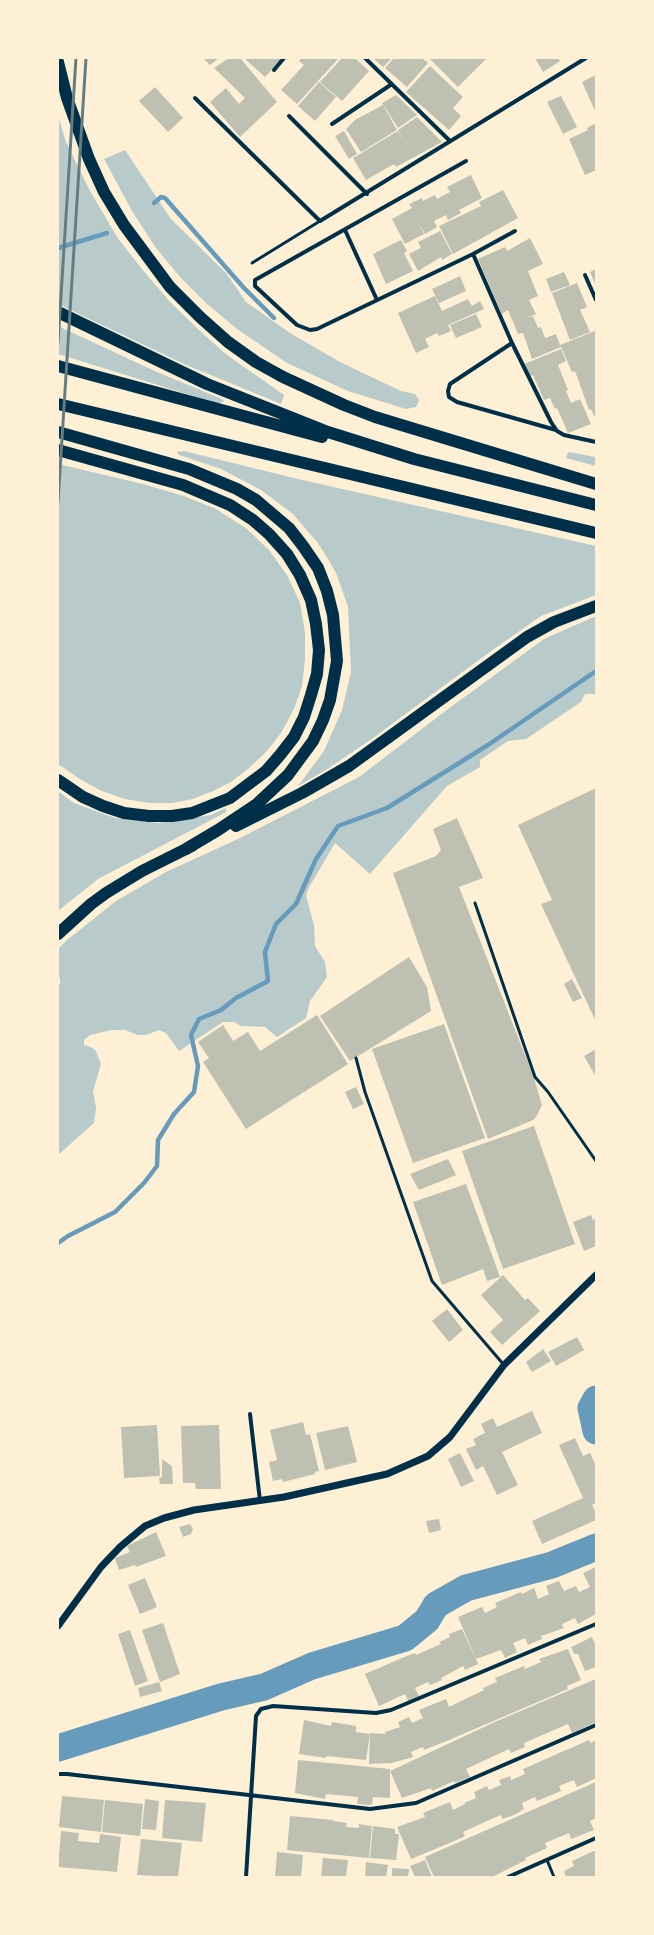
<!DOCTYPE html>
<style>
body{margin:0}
#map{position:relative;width:654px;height:1935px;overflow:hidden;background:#fdf0d5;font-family:Roboto,sans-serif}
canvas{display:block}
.frame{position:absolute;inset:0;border:59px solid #fdf0d5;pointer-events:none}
</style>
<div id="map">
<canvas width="654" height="1935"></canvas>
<div class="frame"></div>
</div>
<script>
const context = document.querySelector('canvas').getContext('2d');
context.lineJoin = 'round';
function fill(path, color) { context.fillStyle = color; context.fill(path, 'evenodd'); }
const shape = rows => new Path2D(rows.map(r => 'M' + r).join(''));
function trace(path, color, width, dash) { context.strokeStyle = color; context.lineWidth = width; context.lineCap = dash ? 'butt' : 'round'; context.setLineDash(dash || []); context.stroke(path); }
fill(shape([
 [58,116,66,142,89,189,117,237,141,268,171,303,200,331,227,355,284,395,281,404,184,364,58,304],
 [125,150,171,219,226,273,246,302,290,333,340,362,401,391,415,394,419,400,416,407,406,409,348,391,287,363,237,329,207,304,180,277,156,248,132,211,104,159],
 [58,326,157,372,222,399,224,401,219,404,58,354],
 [184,451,298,479,596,546,596,595,541,616,487,654,373,738,326,770,298,786,324,751,342,710,351,672,348,607,336,573,325,554,317,542,293,514,261,490,221,469,179,455,177,452],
 [568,452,596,457,596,466,566,458],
 [58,464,143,484,184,496,216,509,247,529,269,550,287,575,300,603,305,633,305,660,302,686,294,709,281,733,267,751,249,768,231,782,213,791,193,799,172,803,149,803,125,799,102,791,83,781,58,764],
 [596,616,596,694,585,694,581,702,526,739,508,741,480,760,480,767,447,786,370,874,335,843,308,889,306,896,314,925,315,946,325,962,327,977,310,1001,306,1018,277,1037,265,1027,241,1026,234,1022,223,1022,179,1051,166,1033,159,1030,146,1035,138,1035,125,1030,111,1030,90,1035,84,1040,84,1045,91,1047,96,1051,101,1064,93,1091,96,1108,94,1123,58,1155,58,984,60,984,60,977,58,977,58,949,67,940,116,901,166,872,240,838,359,777,444,712,544,639],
 [58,791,74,803,115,818,158,823,211,815,226,808,226,812,211,820,98,879,58,911]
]), '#b9caca');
trace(shape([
 [154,203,161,197,165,198,244,288,274,318],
 [58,248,107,233],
 [58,1243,68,1236,115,1212,144,1183,157,1166,158,1140,174,1114,194,1092,198,1066,191,1035,199,1019,221,1010,236,998,268,981,265,952,276,924,296,904,316,859,338,826,387,808,488,745,596,671]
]), '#669bbc', 4.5);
trace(shape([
 [596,1399,591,1408,596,1431],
 [58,1748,221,1697,264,1687,312,1666,405,1638,427,1620,436,1605,466,1588,552,1565,596,1547]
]), '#669bbc', 27);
fill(shape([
 [203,58,219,58,210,65],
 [229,58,240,58,277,102,240,137,210,102,226,88,239,104,245,98,214,68],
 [244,58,283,58,265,77],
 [301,58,339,58,297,104,281,90,304,65,299,61],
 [342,58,355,58,369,71,342,101,320,82],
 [373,58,392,58,383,67],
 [394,58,422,58,428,63,407,87,385,68],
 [429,58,487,58,458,87],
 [535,58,558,58,560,61,543,72],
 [430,66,463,97,453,108,461,116,449,130,406,92],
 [596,75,596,113,582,82],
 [319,82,336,97,315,121,298,106],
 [155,87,183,118,168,132,139,101],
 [396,95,417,115,398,128,382,103],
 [561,96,577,127,563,134,547,102],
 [383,105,397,130,361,152,346,129,355,120],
 [417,117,442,142,396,167,394,164,366,180,353,158,398,131,407,145,398,130],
 [596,123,596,170,585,175,569,139,588,130,587,128],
 [344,131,357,154,349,159,335,136],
 [471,175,482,198,459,210,461,213,448,220,446,215,434,221,437,227,425,234,419,224,424,234,405,244,392,219,412,208,409,204,422,198,423,201,435,195,437,199,450,192,447,187],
 [503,190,518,218,453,254,439,226,481,206,479,202],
 [440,231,452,254,442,260,441,257,418,271,409,254,421,248,418,242],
 [530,238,543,264,504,282,528,271,538,296,529,300,536,314,525,318,533,316,538,328,541,327,545,338,556,334,560,345,595,331,596,420,591,409,589,410,575,371,572,372,561,347,532,359,523,333,518,334,508,310,502,314,478,259,505,247,507,251],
 [401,240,407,251,404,253,413,271,386,284,373,254],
 [596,269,596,286,590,272],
 [564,272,570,285,551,292,546,279],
 [460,276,466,291,439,303,432,289],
 [577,283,587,307,580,310,590,332,570,340,552,293],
 [435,296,442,311,468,299,472,306,480,301,484,309,448,325,451,331,439,336,437,333,425,339,429,347,416,353,398,313],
 [476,314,482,327,456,338,450,325],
 [561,349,566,361,558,365,568,390,566,391,571,403,580,399,591,424,568,433,557,408,555,409,550,398,544,400,533,375,529,377,524,364],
 [596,788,596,1022,541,904,552,900,518,825],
 [457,818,483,878,459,887,534,1078,542,1105,536,1117,533,1120,488,1139,393,873,436,856,441,850,433,829],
 [409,957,427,987,431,1011,350,1061,320,1016],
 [572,979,582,998,573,1002,564,984],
 [317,1015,348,1064,246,1129,203,1062,209,1058,198,1042,223,1025,233,1041,248,1032,260,1051],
 [444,1024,485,1138,413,1163,372,1049],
 [596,1049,596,1077,584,1056],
 [356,1087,364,1104,353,1109,345,1092],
 [534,1126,575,1244,503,1269,462,1151],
 [448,1159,456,1175,419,1190,410,1174],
 [466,1184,500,1277,487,1281,483,1269,442,1285,413,1202],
 [591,1215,593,1220,596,1218,596,1246,584,1251,573,1222],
 [503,1275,525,1300,528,1298,540,1311,502,1345,490,1332,503,1320,481,1295],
 [447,1309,463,1330,449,1342,432,1321],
 [577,1337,584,1350,556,1366,548,1352],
 [543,1349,551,1361,532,1372,526,1362],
 [532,1411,542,1433,502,1452,518,1485,497,1495,483,1466,476,1470,466,1449,476,1445,473,1439,485,1433,481,1424,493,1418,497,1427],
 [303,1422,306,1435,310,1434,319,1471,315,1472,315,1474,283,1482,282,1479,273,1481,269,1462,277,1460,270,1430],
 [157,1425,160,1476,124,1478,121,1427],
 [219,1425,221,1489,196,1489,195,1483,183,1483,181,1426],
 [348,1426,357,1462,325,1470,316,1433],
 [575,1438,583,1456,590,1453,596,1466,596,1503,592,1505,596,1513,596,1520,542,1544,532,1521,583,1498,559,1445],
 [460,1453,474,1481,461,1487,448,1459],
 [162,1459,172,1466,173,1484,160,1484,159,1478,162,1477],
 [439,1519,441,1530,429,1533,426,1521],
 [190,1524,193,1529,191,1534,183,1537,179,1527],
 [156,1532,166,1556,136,1567,135,1565,119,1570,115,1558,130,1552,127,1546],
 [596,1567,596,1614,578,1624,575,1618,562,1624,564,1628,541,1636,542,1639,528,1645,525,1638,513,1643,517,1652,505,1658,501,1650,476,1659,458,1617,482,1607,485,1613,497,1607,495,1603,521,1592,522,1594,534,1588,538,1599,549,1594,546,1586,559,1581,564,1591,576,1586,579,1592,590,1587,583,1573],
 [145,1578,157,1607,140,1614,128,1585],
 [163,1623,180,1674,160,1682,142,1630],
 [462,1629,478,1664,465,1670,463,1666,441,1678,442,1680,430,1685,428,1682,415,1688,419,1696,408,1701,405,1694,379,1706,365,1674,402,1658,415,1653,416,1655,441,1644,439,1642,450,1637,449,1634],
 [130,1630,148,1681,135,1686,118,1634],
 [592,1637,596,1646,596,1667,585,1671,578,1654,574,1654,571,1647],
 [568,1649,581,1680,567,1686,568,1689,449,1740,424,1750,423,1747,411,1752,413,1757,392,1763,369,1764,370,1733,386,1734,385,1732,400,1727,398,1722,409,1717,412,1723,423,1718,419,1710,446,1699,449,1707,484,1690,483,1688,497,1682,495,1678,524,1666,525,1669,541,1662,539,1659],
 [596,1679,596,1722,572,1733,568,1724,524,1743,525,1747,511,1753,509,1749,466,1769,470,1777,455,1783,454,1781,432,1791,431,1788,402,1798,390,1771,497,1721],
 [159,1682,162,1691,140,1697,138,1688],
 [304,1720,331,1726,332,1722,356,1726,356,1732,370,1734,366,1760,326,1756,326,1758,299,1754],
 [589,1740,591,1743,596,1740,596,1778,577,1787,574,1780,559,1786,561,1791,537,1801,535,1797,522,1803,524,1809,514,1815,502,1819,501,1815,487,1821,463,1832,465,1836,452,1842,411,1859,397,1827,425,1817,423,1813,450,1802,453,1810,465,1804,464,1803,476,1798,474,1792,487,1786,489,1790,501,1785,499,1780,510,1776,511,1780,525,1774,523,1769],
 [298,1760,390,1769,390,1798,373,1797,372,1805,357,1804,358,1797,326,1794,325,1799,295,1793],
 [596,1782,596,1818,590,1821,594,1830,571,1839,569,1833,545,1843,547,1848,525,1858,526,1860,492,1877,434,1877,425,1857],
 [62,1796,104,1800,101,1832,59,1827],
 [145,1799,159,1801,156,1830,142,1829],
 [105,1800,143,1804,140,1836,102,1832],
 [165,1800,206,1803,202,1842,162,1838],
 [290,1816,333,1820,333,1821,347,1823,346,1827,359,1828,359,1824,372,1826,369,1858,287,1850],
 [373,1826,395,1829,395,1834,399,1834,396,1860,370,1858],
 [61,1831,79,1833,78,1841,99,1843,100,1834,121,1837,117,1872,58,1867],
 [141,1839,182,1843,178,1877,137,1875],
 [596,1850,596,1877,566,1877,564,1871,574,1866,572,1861],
 [277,1852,303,1855,301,1877,275,1877],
 [323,1858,348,1860,346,1877,321,1877],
 [425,1860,432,1877,415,1877,410,1866],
 [366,1862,388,1865,386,1877,365,1877],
 [392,1868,409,1869,408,1877,392,1877]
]), '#bec0b2');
trace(shape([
 [252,263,320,221],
 [475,903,535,1077,548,1092,596,1161],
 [356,1058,365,1092,432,1281,504,1365],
 [547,1860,554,1877]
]), '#003049', 3);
trace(shape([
 [365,58,450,141],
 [274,70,284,58],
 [195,98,320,221,586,58],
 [289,116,367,194],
 [332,124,392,84],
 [466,161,255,280,255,286,297,325,310,330,317,329,473,254,515,231],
 [345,230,377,300],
 [473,254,512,343,551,422,557,431,564,435,596,442],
 [585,275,596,300],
 [512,343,450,384,448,391,449,397,457,402,556,430],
 [250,1414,260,1501],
 [58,1774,67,1774,370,1809,416,1803,596,1725],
 [246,1877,256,1716,261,1709,273,1706,376,1713,391,1710,596,1624],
 [508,1877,596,1838]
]), '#003049', 4);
trace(shape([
 [58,1626,101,1567,120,1547,145,1526,164,1518,194,1510,284,1497,387,1474,428,1456,450,1437,504,1365,596,1275]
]), '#003049', 7);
trace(shape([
 [58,62,67,98,89,159,104,192,124,225,170,287,200,317,228,342,256,362,283,377,344,405,375,417,596,484],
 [58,312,207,384,328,432,414,459,596,505],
 [58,366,322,437],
 [58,404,596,533],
 [58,432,189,469,237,489,256,500,289,528,303,546,318,568,327,591,333,615,337,661,330,700,323,720,313,741,288,775,257,804,218,830,186,849],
 [58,450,183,485,230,505,253,520,269,534,287,554,300,575,311,600,316,624,319,650,317,674,311,695,304,717,294,737,280,755,266,771,230,798,192,813,172,816,149,816,124,813,103,806,83,797,58,780],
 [236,826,302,793,349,766,527,637,554,622,596,606],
 [58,934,91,904,106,893,142,871,192,846]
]), '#003049', 12);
trace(shape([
 [58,343,76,58],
 [58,502,86,58]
]), '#657d81', 3);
</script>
